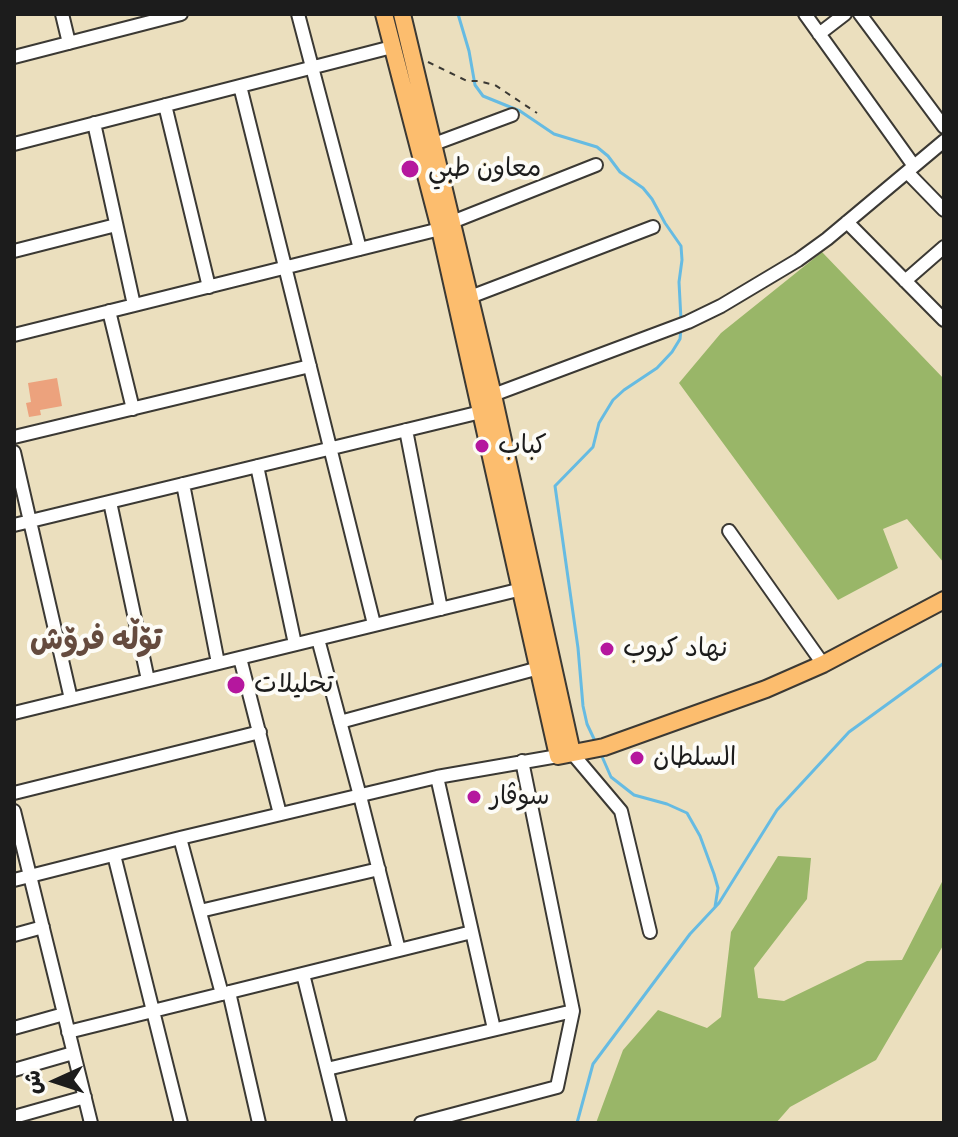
<!DOCTYPE html>
<meta charset="utf-8">
<style>
body{margin:0}
#map{position:relative;width:958px;height:1137px;overflow:hidden;background:#ebdfbe;font-family:Delius,"Playpen Sans Arabic",sans-serif}
canvas{display:block}
.frame{position:absolute;inset:0;border:16px solid #1c1c1c;pointer-events:none}
.north{position:absolute;left:16px;top:1041px;width:80px;height:80px;-webkit-text-stroke:6px #fdfcf7;paint-order:stroke;rotate:267deg;font-size:22px;font-weight:700;line-height:32px;text-align:center;color:#1c1c1c}
.north::after{content:'';display:block;margin:auto;width:28px;height:36px;background:#1c1c1c;clip-path:polygon(50% 0,100% 100%,50% 72%,0 100%)}
</style>
<div id="map">
<canvas width="958" height="1137"></canvas>
<div class="frame"></div>
<div class="north">ش</div>
</div>
<script>
const context = document.querySelector('canvas').getContext('2d');
context.lineJoin = 'round';
function fill(path, color) { context.fillStyle = color; context.fill(path, 'evenodd'); }
const shape = rows => new Path2D(rows.map(r => 'M' + r).join(''));
function trace(path, color, width, dash) { context.strokeStyle = color; context.lineWidth = width; context.lineCap = dash ? 'butt' : 'round'; context.setLineDash(dash || []); context.stroke(path); }
function drawText(font, color, halo, rows, align = 'center') {
  context.font = font + ' Delius,"Playpen Sans Arabic",sans-serif'; context.lineWidth = 8; context.setLineDash([]); context.textBaseline = 'middle'; context.strokeStyle = halo; context.fillStyle = color; for (const [text, x, y, turn = 0] of rows) {
    context.save(); context.translate(x, y); context.rotate((+turn || 0) * Math.PI / 180); context.textAlign = isNaN(turn) ? turn : align; if (halo) context.strokeText(text, 0, 0); context.fillText(text, 0, 0); context.restore();
  }
}
fill(shape([
 [822,252,944,379,944,563,907,519,883,529,898,568,838,600,679,383,721,333],
 [778,856,811,858,807,899,754,968,758,998,784,1001,867,961,902,960,944,878,944,944,876,1060,790,1107,776,1123,596,1123,623,1050,658,1010,707,1028,721,1017,731,932]
]), '#99b668');
trace(shape([
 [458,14,469,51,475,85,483,96,520,111,554,134,597,147,608,156,620,172,643,188,652,199,665,223,681,246,682,260,679,282,681,320],
 [595,741,587,724,583,706,578,648,555,486,593,447,599,423,613,400,624,390,657,368,672,352,680,339,681,328],
 [600,752,611,777,634,795,667,804,687,813,700,836,714,874,718,888,715,907],
 [577,1123,593,1064,690,934,719,903,777,810,849,732,944,663]
]), '#66bbe2', 3);
fill(shape([
 [57,378,62,406,40,410,41,415,29,417,26,403,31,402,28,383]
]), '#eca27d');
const minor = shape([
 [62,14,69,43],
 [298,14,360,249],
 [805,14,914,166],
 [860,14,944,127],
 [819,34,845,14],
 [14,57,181,14],
 [240,86,374,624],
 [165,105,209,287],
 [94,123,134,305],
 [14,144,392,47],
 [434,144,512,115],
 [907,172,944,210],
 [452,222,596,165],
 [847,222,944,320],
 [14,251,116,225],
 [905,281,944,247],
 [470,297,653,227],
 [109,311,133,409],
 [14,335,440,229],
 [493,395,688,322,721,306,798,260,827,239,944,141],
 [406,430,441,609],
 [14,437,310,366],
 [14,452,71,699],
 [257,466,295,644],
 [183,484,218,663],
 [110,502,148,680],
 [14,525,481,412],
 [729,531,823,664],
 [318,639,360,796,399,950],
 [240,658,280,814],
 [14,713,522,589],
 [340,722,539,668],
 [572,753,621,811,650,932],
 [437,777,494,1029],
 [14,793,260,732],
 [14,811,91,1123],
 [180,838,222,994],
 [114,855,181,1123],
 [14,880,180,838,437,777,558,756],
 [200,911,379,869],
 [14,935,43,927],
 [303,974,340,1123],
 [229,992,259,1123],
 [14,1028,64,1014],
 [68,1032,472,932],
 [327,1069,573,1011],
 [14,1070,73,1053],
 [14,1117,85,1097],
 [421,1123,557,1087,573,1011,522,761]
]);
const major = shape([
 [384,14,440,229,558,756,604,747,766,689,823,664,944,600],
 [402,14,493,395,572,753]
]);
trace(minor, '#3b3934', 16);
trace(major, '#3b3934', 20);
trace(shape([
 [428,62,467,81,478,81,495,85,537,113]
]), '#3b3934', 2, [6, 6]);
trace(minor, '#fff', 12);
trace(major, '#fcbd6e', 16);
for (const [x, y, r, color] of [
 [410,169,10,"#b5179e"],
 [482,446,8,"#b5179e"],
 [607,649,8,"#b5179e"],
 [236,685,10,"#b5179e"],
 [637,758,8,"#b5179e"],
 [474,797,8,"#b5179e"]
]) { const dot = new Path2D(); dot.arc(x, y, r, 0, 2 * Math.PI); context.fillStyle = color; context.fill(dot); trace(dot, '#fdfcf7', 3); }
drawText('26px', '#1c1c1c', '#fdfcf7', [
 ["معاون طبي",428,169],
 ["كباب",498,446],
 ["نهاد كروب",623,649],
 ["تحلیلات",254,685],
 ["السلطان",653,758],
 ["سوڤار",490,797]
], 'left');
drawText('bold 30px', '#654b3e', '#fdfcf7', [
 ["تۆڵە فرۆش",96,640]
]);
</script>
